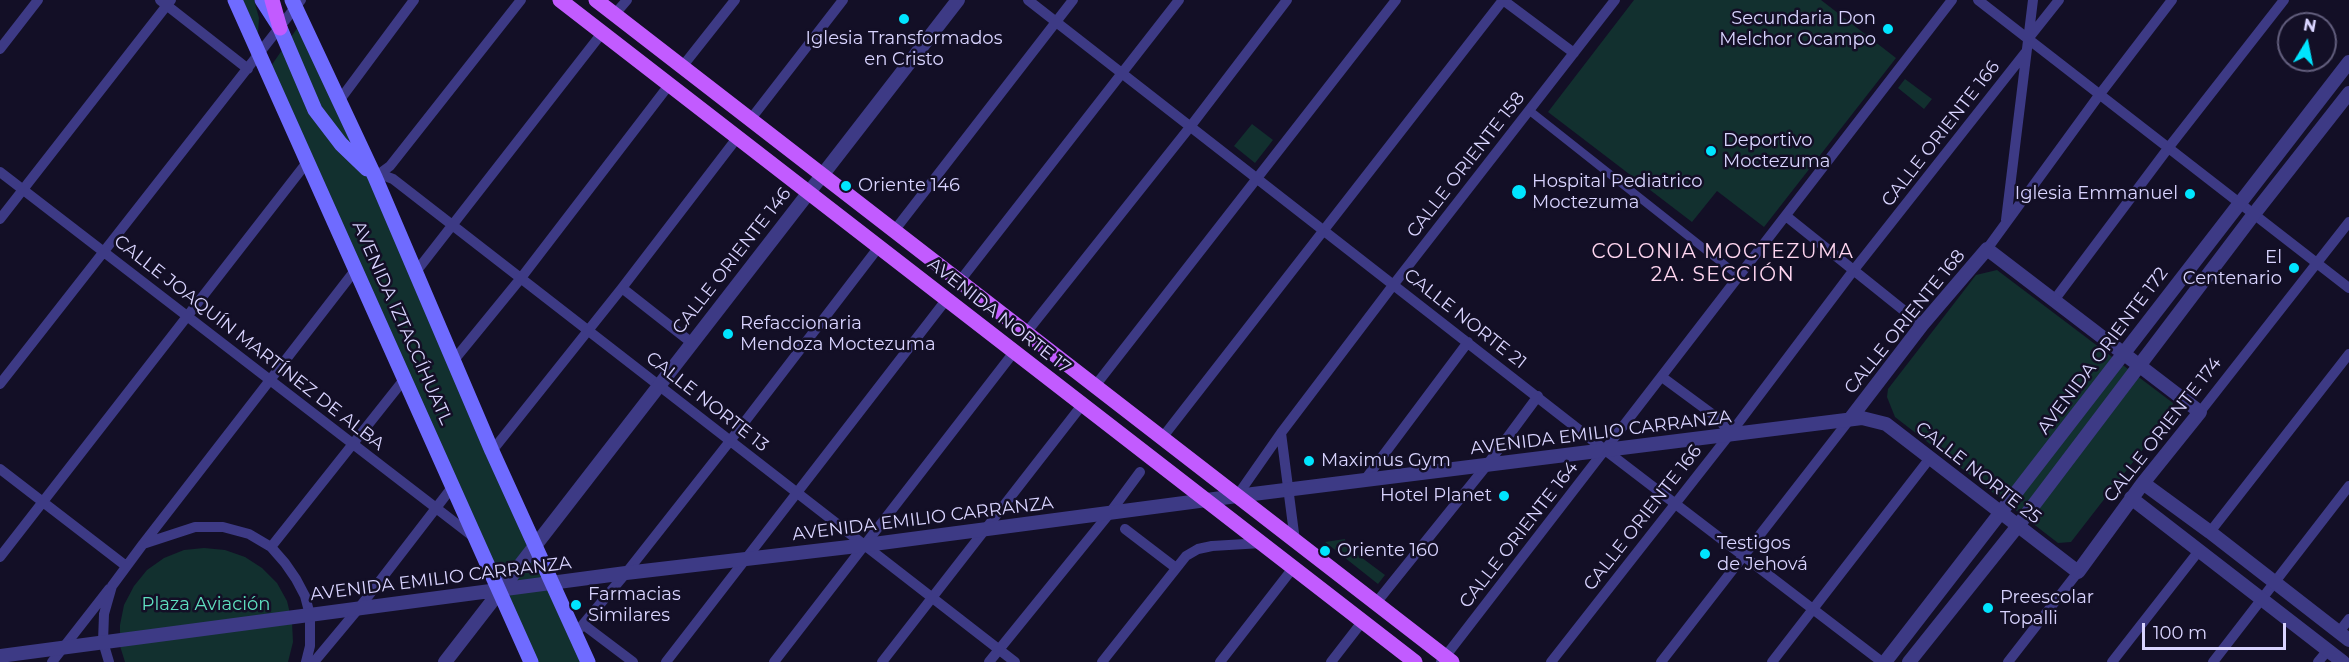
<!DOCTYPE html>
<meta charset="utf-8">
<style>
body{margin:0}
#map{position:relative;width:2349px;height:662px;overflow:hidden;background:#130f26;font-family:Montserrat,sans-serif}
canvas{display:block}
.north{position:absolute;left:2277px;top:12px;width:60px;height:60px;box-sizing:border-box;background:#130f26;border:2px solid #625e7d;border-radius:50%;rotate:10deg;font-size:16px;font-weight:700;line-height:24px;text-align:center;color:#d9d4ff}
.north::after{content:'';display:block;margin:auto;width:21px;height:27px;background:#00e5ff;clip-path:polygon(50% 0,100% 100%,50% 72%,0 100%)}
.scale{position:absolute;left:2142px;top:623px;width:144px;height:27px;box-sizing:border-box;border:3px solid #d9d4ff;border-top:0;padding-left:8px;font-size:18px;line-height:21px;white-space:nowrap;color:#d9d4ff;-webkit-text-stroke:4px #130f26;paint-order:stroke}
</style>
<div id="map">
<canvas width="2349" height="662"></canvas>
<div class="north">N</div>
<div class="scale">100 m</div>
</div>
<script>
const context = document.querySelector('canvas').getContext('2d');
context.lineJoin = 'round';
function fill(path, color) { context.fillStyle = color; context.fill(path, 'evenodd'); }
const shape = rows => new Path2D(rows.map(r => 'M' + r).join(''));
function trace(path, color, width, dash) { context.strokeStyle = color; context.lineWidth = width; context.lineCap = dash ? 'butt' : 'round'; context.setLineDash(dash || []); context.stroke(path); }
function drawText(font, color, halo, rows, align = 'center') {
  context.font = font + ' Montserrat,sans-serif'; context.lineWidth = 5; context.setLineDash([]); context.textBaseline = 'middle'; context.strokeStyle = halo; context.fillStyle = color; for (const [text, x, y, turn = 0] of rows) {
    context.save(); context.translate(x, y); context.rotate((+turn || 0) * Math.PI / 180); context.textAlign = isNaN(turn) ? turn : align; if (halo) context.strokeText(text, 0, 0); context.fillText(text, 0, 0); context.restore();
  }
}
fill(shape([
 [243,0,254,0,259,18,258,34],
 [1634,0,1821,0,1896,58,1764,227,1717,191,1692,222,1548,112],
 [298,27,378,195,585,662,535,662,271,66],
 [1905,79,1932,99,1924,109,1898,88],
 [1252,124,1273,140,1255,163,1234,146],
 [1997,270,2173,403,2171,413,2071,542,2058,543,1895,417,1887,397,1888,389,1976,275],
 [1345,539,1346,546,1385,575,1378,584,1325,542],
 [204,548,225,550,245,557,262,568,277,583,287,601,292,622,293,642,288,662,125,662,120,646,120,625,124,605,134,586,147,570,164,558,184,550]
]), '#12302f');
trace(shape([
 [1530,111,1740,277]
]), '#3d3a85', 8);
trace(shape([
 [160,0,248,69],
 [1028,0,1605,450,1882,662],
 [1503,0,1574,53],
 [1978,0,2349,288],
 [615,14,627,0],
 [2028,39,2059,0],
 [0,49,38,0],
 [682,67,735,0],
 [339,101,414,0],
 [750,120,843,0],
 [0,172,475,538],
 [375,177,385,176,393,179,1015,662],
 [375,177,390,166,521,0],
 [1786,216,1922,325],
 [0,219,171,0],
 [2006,220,2033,0],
 [894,231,1073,0],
 [1987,249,2100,94,2172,0],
 [415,273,602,33],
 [959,282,1179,0],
 [622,288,692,343],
 [2055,299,2169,147,2284,0],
 [1026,333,1190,127,1287,0],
 [454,360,521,278,669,85],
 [1662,377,1719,419,1730,434],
 [0,384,301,0],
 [1095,386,1396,0],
 [2200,412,2349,222],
 [1281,433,1295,541],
 [1162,438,1503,0],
 [492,451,622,288,737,138],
 [0,469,126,566],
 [1364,481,1468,342],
 [1237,496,1281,433,1394,284,1615,0],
 [1125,529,1176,568],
 [2210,532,2349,354],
 [143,544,356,269],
 [271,547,406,377],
 [0,557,308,161],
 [1376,603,1487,465,1538,396],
 [584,625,633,662],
 [2339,632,2349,619],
 [575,634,626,573,730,441,878,248],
 [52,662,109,589],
 [109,662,103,642,104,614,112,586,143,544,195,527,223,527,249,534,271,547,285,563,296,579,305,596,310,615,310,646,306,662],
 [314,662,359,608,453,486],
 [666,662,946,300],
 [774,662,1014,352],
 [882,662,1082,405],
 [989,662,1109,514,1140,472],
 [1102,662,1186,556,1198,549,1212,546,1262,543],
 [1220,662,1293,568],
 [1331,662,1362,622],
 [1441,662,1952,0],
 [1551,662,1730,434,1853,271,2025,53],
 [1661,662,1850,419],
 [1772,662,1930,458],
 [2008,662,2078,572],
 [2112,662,2198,552],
 [2213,662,2349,486],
 [2318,662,2328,650]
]), '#3d3a85', 10);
trace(shape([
 [2143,483,2210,532,2349,640],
 [2131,498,2343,662],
 [0,656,626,573,866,545,1237,496,1862,418,1886,424,2078,572,2143,483,2200,412,1987,249,1922,325,1850,419],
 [445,662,958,0],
 [1885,662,2349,62],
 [1909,662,2017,527,2254,214,2349,93]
]), '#3d3a85', 14);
trace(shape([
 [235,0,531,662],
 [262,0,280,28,315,110,341,144,367,169],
 [292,0,375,177,492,451,588,662]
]), '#6f6bff', 15);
trace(shape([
 [272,0,280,28],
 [560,0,1415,662],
 [596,0,1452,662]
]), '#c25bff', 15);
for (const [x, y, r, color] of [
 [904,19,6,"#00e5ff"],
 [1888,29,6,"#00e5ff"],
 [1711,151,6,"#00e5ff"],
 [846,186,6,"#00e5ff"],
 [1519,192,8,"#00e5ff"],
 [2190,194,6,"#00e5ff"],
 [2294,268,6,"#00e5ff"],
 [728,334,6,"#00e5ff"],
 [1309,461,6,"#00e5ff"],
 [1504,496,6,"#00e5ff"],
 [1325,551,6,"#00e5ff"],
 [1705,554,6,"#00e5ff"],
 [576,605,6,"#00e5ff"],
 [1988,608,6,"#00e5ff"]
]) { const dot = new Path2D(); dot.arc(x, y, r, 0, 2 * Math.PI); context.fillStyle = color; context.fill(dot); trace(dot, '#130f26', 2); }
drawText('18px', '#d9d4ff', '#130f26', [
 ["Secundaria Don",1876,19,"right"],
 ["Melchor Ocampo",1876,40,"right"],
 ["Iglesia Transformados",904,39,"center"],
 ["en Cristo",904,60,"center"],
 ["Deportivo",1723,141],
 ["Moctezuma",1723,162],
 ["Hospital Pediatrico",1532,182],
 ["Moctezuma",1532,203],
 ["Oriente 146",858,186],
 ["Iglesia Emmanuel",2178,194,"right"],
 ["El",2282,258,"right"],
 ["Centenario",2282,279,"right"],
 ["Refaccionaria",740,324],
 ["Mendoza Moctezuma",740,345],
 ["Maximus Gym",1321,461],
 ["Hotel Planet",1492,496,"right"],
 ["Testigos",1717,544],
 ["de Jehová",1717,565],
 ["Oriente 160",1337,551],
 ["Farmacias",588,595],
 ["Similares",588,616],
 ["Preescolar",2000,598],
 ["Topalli",2000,619]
], 'left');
drawText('18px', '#d9d4ff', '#130f26', [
 ["CALLE ORIENTE 166",1941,134,-52],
 ["CALLE ORIENTE 158",1466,165,-52],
 ["CALLE ORIENTE 146",732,261,-52],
 ["AVENIDA NORTE 17",999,316,38],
 ["CALLE NORTE 21",1465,319,38],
 ["CALLE ORIENTE 168",1905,322,-51],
 ["AVENIDA IZTACCÍHUATL",402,323,66],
 ["CALLE JOAQUÍN MARTÍNEZ DE ALBA",249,343,38],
 ["AVENIDA ORIENTE 172",2103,351,-53],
 ["CALLE NORTE 13",707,402,38],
 ["CALLE ORIENTE 174",2163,430,-52],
 ["AVENIDA EMILIO CARRANZA",1601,433,-7],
 ["CALLE NORTE 25",1978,473,38],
 ["CALLE ORIENTE 166",1643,518,-52],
 ["AVENIDA EMILIO CARRANZA",923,519,-7],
 ["CALLE ORIENTE 164",1519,535,-52],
 ["AVENIDA EMILIO CARRANZA",441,579,-7]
]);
drawText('18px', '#5fe0c0', '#130f26', [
 ["Plaza Aviación",206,605]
]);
context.letterSpacing = '1.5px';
drawText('20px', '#ffd6f0', '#130f26', [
 ["COLONIA MOCTEZUMA",1723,252],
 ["2A. SECCIÓN",1723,275]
]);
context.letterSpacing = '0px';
</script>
